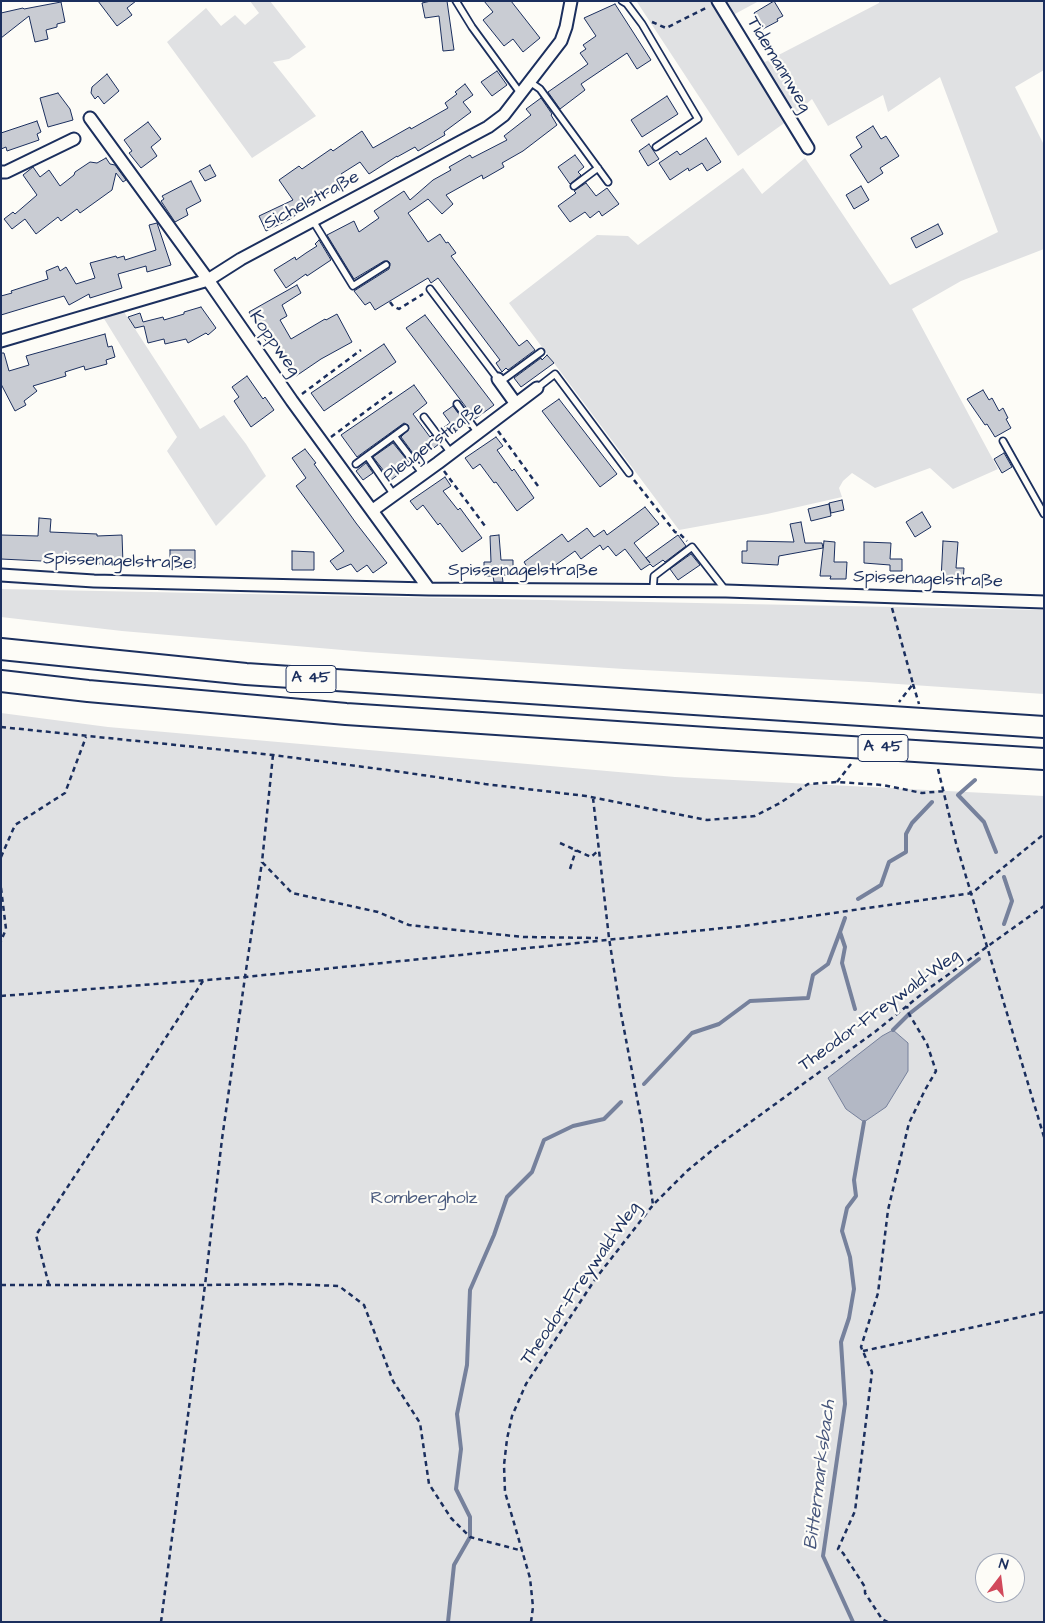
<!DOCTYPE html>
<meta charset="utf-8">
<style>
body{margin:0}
#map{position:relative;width:1045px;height:1623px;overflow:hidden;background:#fdfcf7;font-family:"Architects Daughter",sans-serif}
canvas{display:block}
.frame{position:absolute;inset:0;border:2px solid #1b2f5e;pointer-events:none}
.north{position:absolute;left:975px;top:1553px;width:50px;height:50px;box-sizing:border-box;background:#fdfcf7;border:1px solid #a3aaba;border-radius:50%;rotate:15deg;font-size:14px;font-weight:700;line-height:20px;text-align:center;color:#1b2f5e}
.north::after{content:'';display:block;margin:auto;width:18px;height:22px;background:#d1495b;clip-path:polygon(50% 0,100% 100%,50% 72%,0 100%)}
</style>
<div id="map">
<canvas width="1045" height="1623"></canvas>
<div class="frame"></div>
<div class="north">N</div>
</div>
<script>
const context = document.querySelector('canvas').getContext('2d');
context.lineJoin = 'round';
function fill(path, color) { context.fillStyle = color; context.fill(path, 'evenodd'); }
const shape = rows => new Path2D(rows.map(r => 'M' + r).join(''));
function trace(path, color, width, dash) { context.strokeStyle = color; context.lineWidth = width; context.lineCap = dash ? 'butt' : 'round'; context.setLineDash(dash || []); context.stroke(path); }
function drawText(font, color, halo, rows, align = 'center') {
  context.font = font + ' "Architects Daughter",sans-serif'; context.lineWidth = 4.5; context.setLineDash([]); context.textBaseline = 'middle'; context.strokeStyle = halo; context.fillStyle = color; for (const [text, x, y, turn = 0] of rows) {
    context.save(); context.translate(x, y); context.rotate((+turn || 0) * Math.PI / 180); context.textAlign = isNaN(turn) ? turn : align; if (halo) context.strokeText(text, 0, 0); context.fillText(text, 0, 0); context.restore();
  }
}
fill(shape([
 [250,1,270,1,306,47,289,59,273,62,316,116,252,158,167,42,206,8,221,26,235,15,245,25,259,13],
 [638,1,759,1,733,15,765,62,879,3,879,1,1044,1,1044,70,1015,87,1044,145,1044,249,961,281,912,309,998,469,953,489,930,468,875,488,852,473,843,481,839,488,842,497,767,514,679,530,509,303,597,235,628,236,638,245,743,168,762,194,805,158,890,285,998,232,940,77,888,112,883,95,828,126,812,99,790,119,738,156,637,2],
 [124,312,200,429,224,415,246,444,266,476,216,526,167,451,177,437,103,317],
 [1,589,1044,610,1044,694,869,682,624,669,366,652,122,631,1,617],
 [1,713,108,727,675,777,1044,796,1044,1622,1,1622],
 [985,1563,1015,1563,1015,1593,985,1593]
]), '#e0e1e3');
const water = shape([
 [893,1030,908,1043,908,1071,886,1107,864,1122,846,1109,828,1078,882,1036,893,1030]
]);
fill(water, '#b3b8c5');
trace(water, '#76819c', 1);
trace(shape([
 [975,780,958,795,984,822,996,852],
 [858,899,881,885,889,862,906,852,906,834,912,823,932,802],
 [845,918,840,932,845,947,842,963,855,1009],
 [1004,924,1012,901,1004,877],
 [893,1030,909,1014,979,959],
 [644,1084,692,1033,719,1024,750,1001,808,998,813,975,828,964,840,932],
 [448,1622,454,1565,470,1537,470,1517,456,1489,461,1449,457,1414,467,1365,470,1290,494,1235,507,1197,532,1172,544,1140,573,1126,604,1119,621,1102],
 [853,1622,823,1556,845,1404,841,1342,849,1318,854,1289,850,1257,842,1231,847,1208,856,1196,854,1180,864,1122]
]), '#76819c', 4);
const building = shape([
 [98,1,136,1,127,8,132,15,117,26,98,1],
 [431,1,447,1,454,50,443,51,439,16,425,18,422,3,431,1],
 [484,1,511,1,540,38,523,52,513,39,504,46,483,20,493,12,484,1],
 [774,1,783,16,777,19,778,21,763,29,754,13,774,1],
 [61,2,65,22,57,24,57,27,46,30,48,39,35,42,29,16,1,38,1,13,23,8,24,9,61,2],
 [615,4,651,60,637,69,627,53,581,84,585,90,560,109,548,92,588,64,580,53,586,49,583,45,596,36,584,18,615,4],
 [497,71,507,85,492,96,481,82,497,71],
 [107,74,119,91,104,104,98,96,95,99,91,93,92,87,107,74],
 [465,84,473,95,463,102,471,112,444,132,445,135,418,151,415,147,397,157,397,156,369,174,360,162,341,174,348,184,338,190,336,187,290,219,266,231,259,216,293,200,279,180,299,166,302,169,331,149,333,151,362,131,373,148,410,127,411,129,448,108,445,103,457,94,455,92,465,84],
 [58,93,70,109,73,120,48,127,40,98,58,93],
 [667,96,678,114,642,137,631,120,667,96],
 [541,98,552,114,551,115,557,125,523,151,502,163,504,167,483,179,482,175,446,195,453,204,442,214,428,199,408,213,428,242,440,234,446,243,448,242,456,253,451,256,519,346,527,340,535,350,508,370,506,368,502,372,496,363,500,360,438,278,431,283,428,278,375,310,370,302,365,305,354,291,389,269,390,263,388,261,384,261,354,279,327,235,354,221,359,232,379,218,374,211,404,191,410,200,433,180,451,170,449,167,470,155,472,158,507,140,504,136,531,115,526,109,541,98],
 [37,121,41,132,37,134,39,140,7,151,6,147,1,149,1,133,37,121],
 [148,122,161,139,151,147,157,156,141,168,129,153,132,151,124,140,148,122],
 [873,126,881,139,886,136,899,156,880,168,883,173,868,183,850,155,862,147,856,137,873,126],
 [706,138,721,162,707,171,702,163,689,171,688,168,670,180,659,163,677,151,680,155,706,138],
 [649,144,659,159,648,166,639,151,649,144],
 [575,155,584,167,578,172,581,175,570,184,558,167,575,155],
 [106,158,110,164,115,165,126,180,123,182,116,173,112,190,80,213,77,209,61,221,58,217,36,234,25,219,12,229,4,219,13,212,15,214,37,195,23,175,33,167,40,177,49,170,60,186,74,175,75,172,90,162,97,163,106,158],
 [210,165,216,176,205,181,199,171,210,165],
 [191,181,201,201,186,209,188,215,175,222,161,201,164,199,162,196,191,181],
 [586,183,596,196,607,188,619,204,602,216,599,211,590,218,585,212,570,222,558,206,576,193,574,191,586,183],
 [861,186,869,200,854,209,846,195,861,186],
 [157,223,171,265,147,272,146,266,118,274,122,288,90,298,89,294,69,305,64,296,1,315,1,296,12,293,11,291,48,279,46,271,58,266,60,271,66,267,76,284,95,278,90,263,116,256,117,258,124,256,125,260,156,250,149,225,157,223],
 [938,224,943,234,916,248,911,238,938,224],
 [319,240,331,260,307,276,306,274,286,288,274,270,295,257,296,260,306,253,317,246,315,244,319,240],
 [297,285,301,293,282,305,287,316,280,320,291,339,325,319,326,320,337,314,352,342,321,359,296,376,273,340,267,343,249,312,297,285],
 [201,307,216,328,208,335,206,333,188,343,186,339,165,344,164,339,148,343,144,326,135,328,128,317,140,313,143,322,163,317,164,320,184,314,184,312,201,307],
 [425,315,494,405,475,419,406,328,425,315],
 [105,334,108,347,112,346,115,357,106,360,107,364,85,370,84,366,65,372,66,376,33,386,37,391,24,401,26,405,15,411,1,384,1,353,4,353,9,371,29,365,26,356,105,334],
 [384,344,396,362,324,411,311,393,384,344],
 [547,355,554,363,521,387,514,378,541,358,542,360,547,355],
 [247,376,263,399,265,397,274,410,251,427,234,401,239,397,232,387,247,376],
 [414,385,427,403,413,414,430,437,432,435,439,444,418,460,401,437,409,429,408,425,404,423,357,457,341,435,414,385],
 [983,390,989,400,992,398,999,411,1003,408,1008,418,1006,419,1011,428,995,437,987,424,985,425,967,399,983,390],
 [559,399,617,474,600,487,542,411,559,399],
 [453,406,466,424,456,431,443,413,453,406],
 [450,423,456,432,446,439,440,430,450,423],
 [496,437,503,446,497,450,512,471,514,469,534,498,517,511,496,482,494,483,480,464,473,469,465,458,496,437],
 [393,443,411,465,391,480,373,457,393,443],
 [305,449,316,463,314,464,356,523,387,563,373,573,367,565,357,572,351,564,337,570,330,561,344,551,296,486,306,478,292,458,305,449],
 [1004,453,1012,467,1002,473,994,459,1004,453],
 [366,463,373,473,363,480,356,471,366,463],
 [445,477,451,486,443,491,458,510,460,508,482,538,462,552,440,523,438,525,423,505,417,510,410,501,445,477],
 [842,500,844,510,831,513,829,503,842,500],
 [829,504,831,516,811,521,808,509,829,504],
 [645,507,659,524,634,543,650,563,646,558,678,535,686,546,665,562,663,560,653,567,650,564,641,570,625,549,616,556,608,546,603,550,600,545,581,559,575,551,546,572,543,568,538,571,536,569,531,573,524,562,562,534,568,542,587,528,594,537,604,530,607,535,645,507],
 [922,512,931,527,915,537,906,522,922,512],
 [39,518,51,519,50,532,97,534,97,536,122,535,123,564,102,564,1,559,1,535,38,536,39,518],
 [801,522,805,543,822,543,823,548,779,556,778,565,742,563,742,551,747,551,747,541,794,542,790,524,801,522],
 [499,535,501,560,513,560,513,575,502,575,503,582,494,582,493,576,484,576,484,562,491,562,490,536,499,535],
 [824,541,835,542,834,562,847,562,846,579,830,579,831,576,820,576,824,541],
 [943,541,958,542,956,568,964,568,963,582,941,580,943,541],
 [864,542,891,543,890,559,902,559,902,571,890,571,890,565,864,563,864,542],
 [170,550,195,550,195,568,170,568,170,550],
 [292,551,314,552,314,570,292,570,292,551],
 [691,554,700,565,678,580,670,569,691,554]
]);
fill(building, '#c9ccd3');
trace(building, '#1b2f5e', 1);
const service = shape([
 [456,1,472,27,521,94],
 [622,1,627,4,642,24,698,119,656,147],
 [530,82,540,89,608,182],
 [574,186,598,168],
 [313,221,353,286,386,265],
 [430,289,498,379],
 [500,382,541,352],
 [537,388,555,374,629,473],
 [457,404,478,433],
 [424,417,451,453],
 [394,436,423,474],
 [1003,441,1044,514],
 [367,456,394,495],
 [356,464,405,428],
 [653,589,654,576,692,547,726,591]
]);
const minor = shape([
 [718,1,808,148],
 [90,118,208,280,292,401,429,589],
 [1,172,6,172,74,139],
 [1,341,208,280,241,259,488,127,504,115,561,41,566,27,571,1],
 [498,379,516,404],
 [373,510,438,463,537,388],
 [1,575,94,581,429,589,726,591,1044,602]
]);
const motorway = shape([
 [1,649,246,674,724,706],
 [1,681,88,691,346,714,722,739]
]);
trace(service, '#1b2f5e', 9);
trace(minor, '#1b2f5e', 15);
trace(motorway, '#1b2f5e', 24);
trace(shape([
 [652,22,666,28,708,7],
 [390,302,393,306,399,309,423,294],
 [302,394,361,350],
 [498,431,538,486],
 [331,437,392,392],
 [444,471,485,526],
 [634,480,675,532,680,534,687,541],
 [892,608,913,684,899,702],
 [913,684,919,704],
 [1,727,273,755,387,770,485,784,586,796,707,820,755,816,780,803,808,784,837,782,883,785,922,793,945,791],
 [273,755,262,862,292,893,378,912,409,925,523,937,598,938],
 [938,769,956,843,1044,1137],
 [837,782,851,764],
 [593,798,609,938,620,1008,642,1124,653,1205],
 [560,843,591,857,599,850],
 [1,857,15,825,65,793,86,737],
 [570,869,576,850],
 [1,888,6,929,1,941],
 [1,996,245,977,262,862],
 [1,1285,205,1285,222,1139,245,977,743,926,972,893,1044,834],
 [49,1285,36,1235,203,981],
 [863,1351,1044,1312],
 [161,1622,205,1285,290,1284,339,1286,364,1305,393,1381,420,1423,429,1484,451,1518,470,1537,523,1551],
 [531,1622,533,1607,530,1578,505,1492,504,1465,507,1439,512,1416,526,1384,596,1278,653,1205,687,1171,716,1147,876,1031,928,989,1044,906],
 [888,1622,882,1619,865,1593,865,1587,843,1553,838,1549,855,1511,872,1372,861,1347,878,1293,888,1210,909,1123,925,1090,936,1071,927,1044,909,1014,907,1006]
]), '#1b2f5e', 2.5, [5, 4]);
trace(service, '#fdfcf7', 5.5);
trace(minor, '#fdfcf7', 11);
trace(motorway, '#fdfcf7', 20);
const motorwayBridge = shape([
 [724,706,1044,727],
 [722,739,1044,759]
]);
trace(motorwayBridge, '#1b2f5e', 24, []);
trace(motorwayBridge, '#fdfcf7', 20);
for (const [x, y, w] of [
 [311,679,50],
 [883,748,50]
]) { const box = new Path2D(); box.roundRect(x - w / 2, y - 13.5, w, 27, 4); context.fillStyle = '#fdfcf7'; context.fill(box); trace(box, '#1b2f5e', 1); }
drawText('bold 16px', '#1b2f5e', null, [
 ["A 45",311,679],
 ["A 45",883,748]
]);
drawText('18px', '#1b2f5e', '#fdfcf7', [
 ["Tidemannweg",778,65,59],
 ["Sichelstraße",312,201,-28],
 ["Koppweg",274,344,55],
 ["Pleugerstraße",434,443,-37],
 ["Spissenagelstraße",118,562,2],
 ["Spissenagelstraße",523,571],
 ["Spissenagelstraße",928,580,2],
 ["Theodor-Freywald-Weg",880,1011,-36],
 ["Theodor-Freywald-Weg",581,1284,-55]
]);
drawText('18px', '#4c5c7f', '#fdfcf7', [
 ["Rombergholz",424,1199]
]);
drawText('italic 19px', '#49587d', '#fdfcf7', [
 ["Bittermarksbach",821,1475,-83]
]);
</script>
